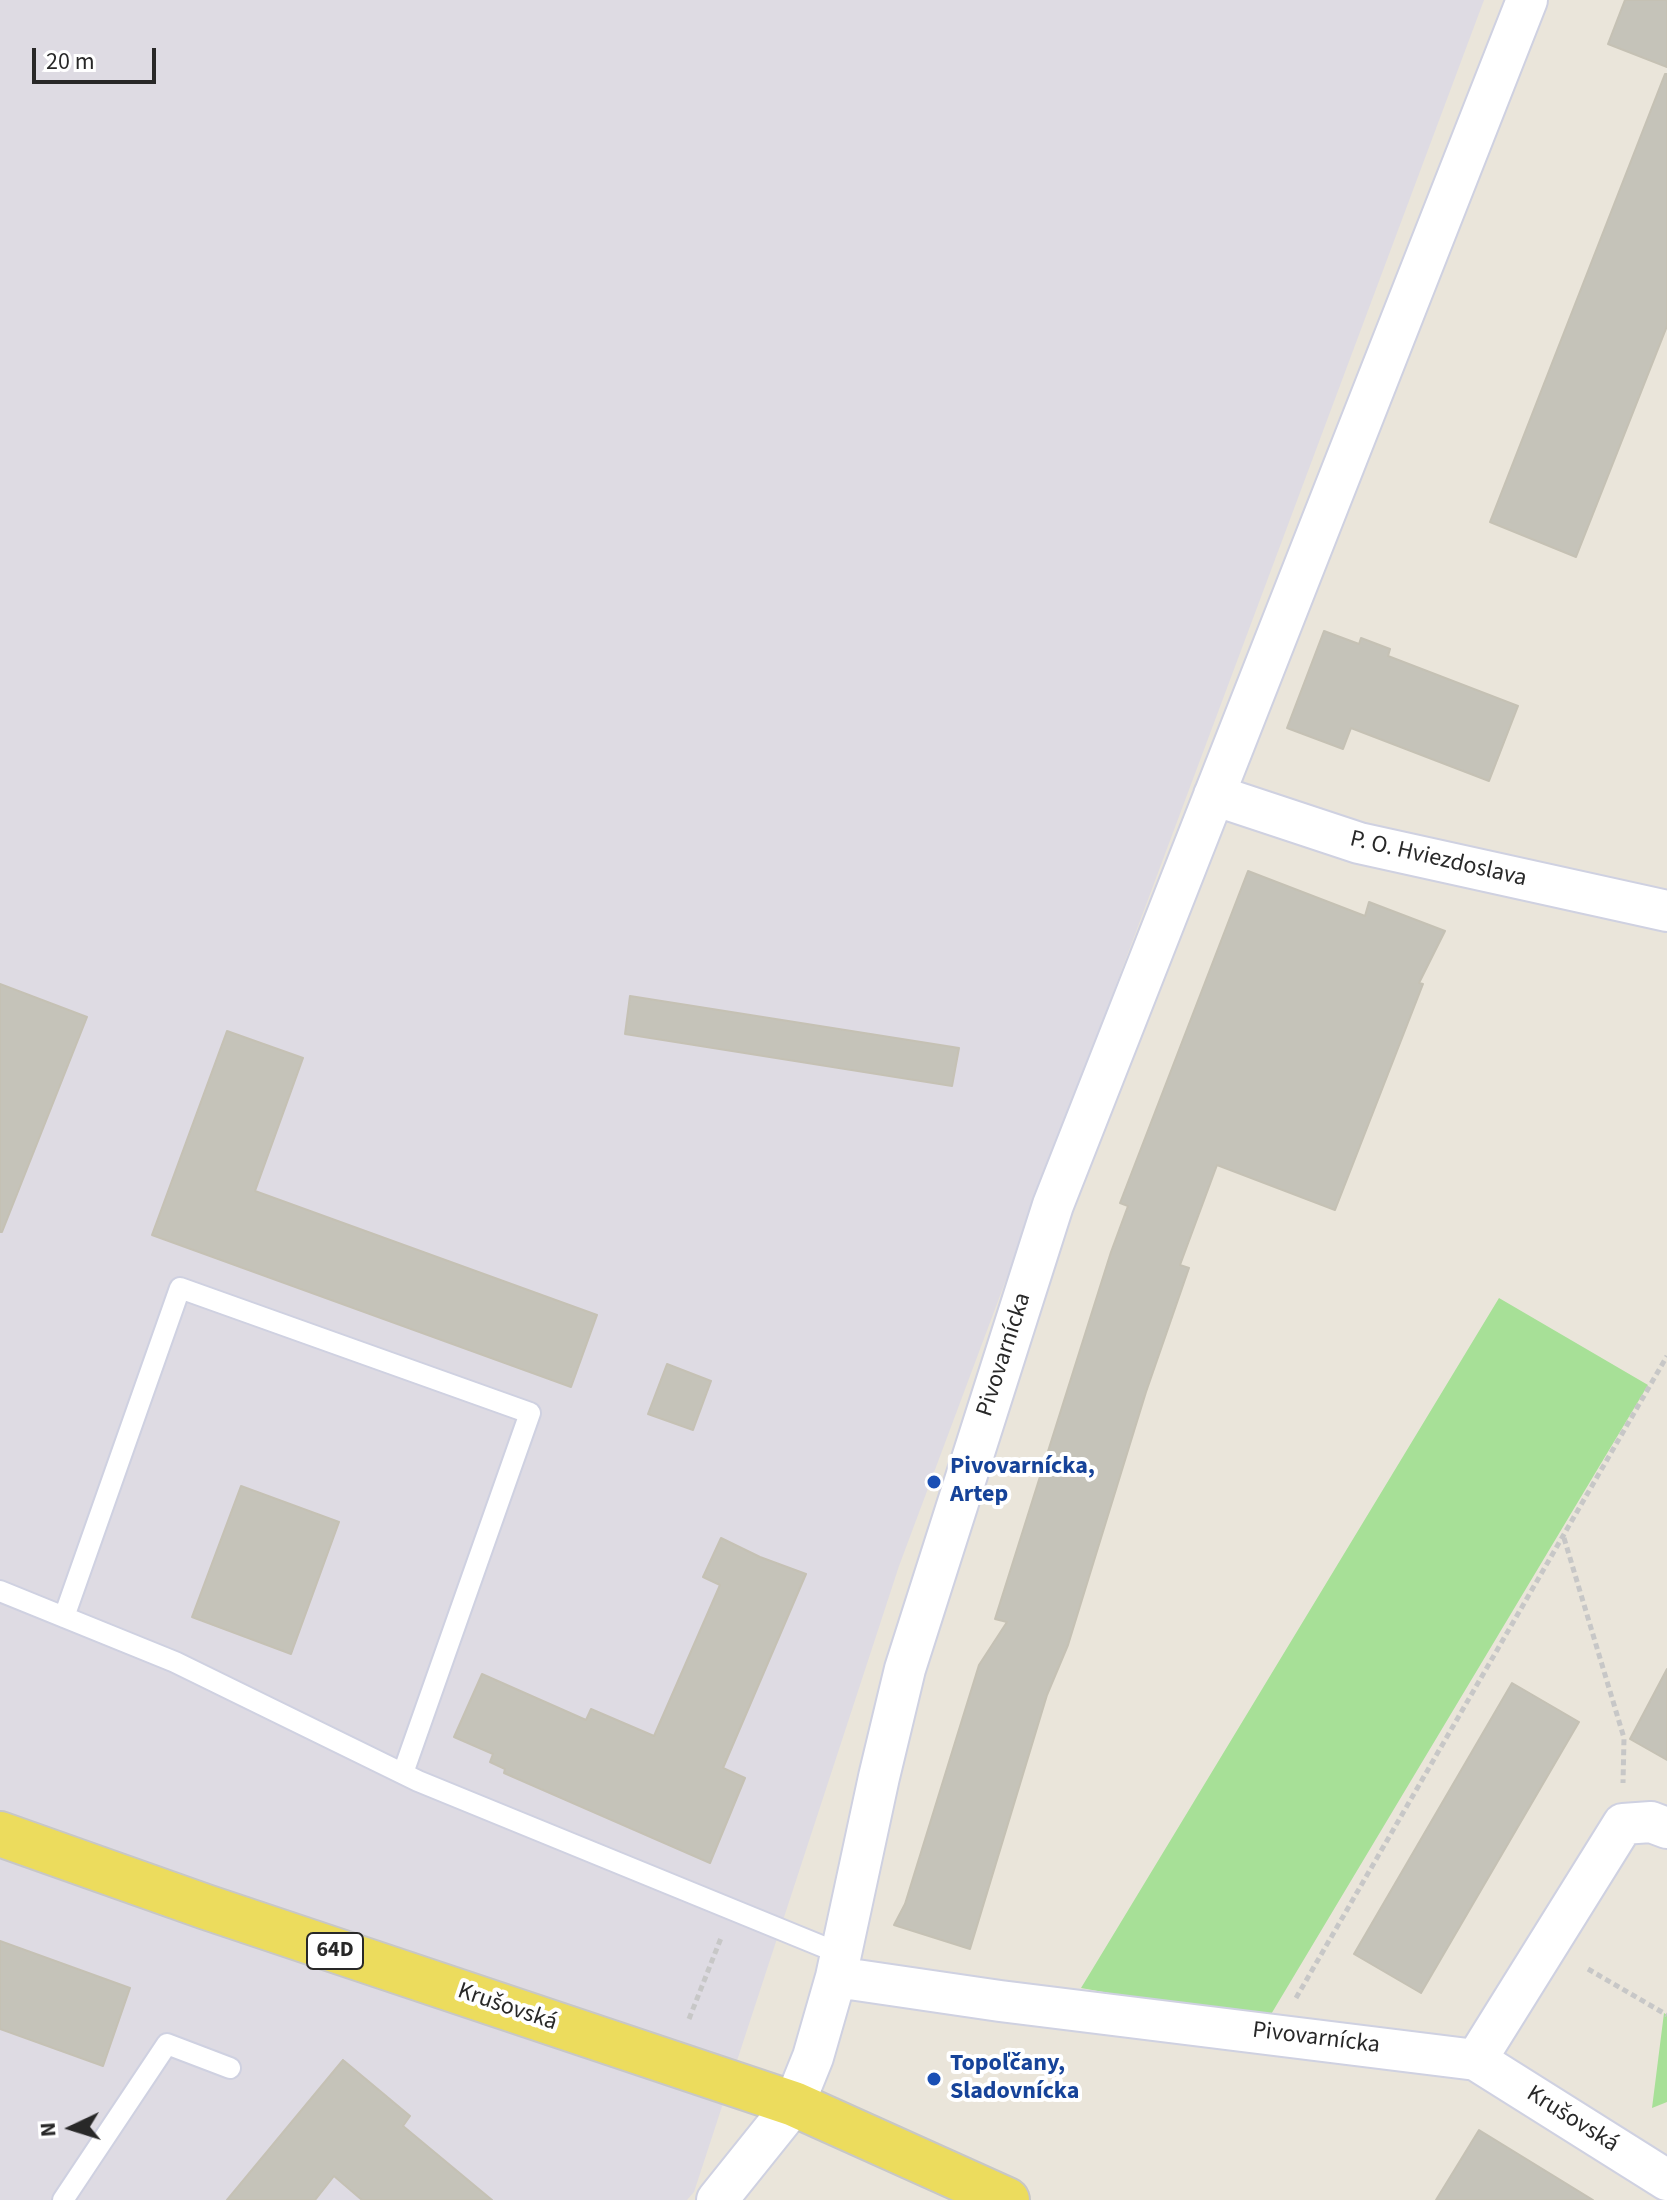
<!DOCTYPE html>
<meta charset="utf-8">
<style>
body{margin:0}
#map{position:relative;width:1667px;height:2200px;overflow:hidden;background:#eae5da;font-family:"Source Sans 3",sans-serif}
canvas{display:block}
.north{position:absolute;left:32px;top:2088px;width:80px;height:80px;-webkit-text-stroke:6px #fff;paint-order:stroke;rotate:266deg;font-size:22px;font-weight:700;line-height:32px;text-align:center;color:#282828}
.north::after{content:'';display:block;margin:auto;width:28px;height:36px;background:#282828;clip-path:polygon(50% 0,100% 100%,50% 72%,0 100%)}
.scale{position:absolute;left:32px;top:48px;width:124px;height:36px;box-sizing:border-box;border:4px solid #282828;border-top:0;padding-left:10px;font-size:24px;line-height:28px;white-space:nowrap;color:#282828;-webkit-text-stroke:6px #fff;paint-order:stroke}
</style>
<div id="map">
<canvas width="1667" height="2200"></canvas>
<div class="north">N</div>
<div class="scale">20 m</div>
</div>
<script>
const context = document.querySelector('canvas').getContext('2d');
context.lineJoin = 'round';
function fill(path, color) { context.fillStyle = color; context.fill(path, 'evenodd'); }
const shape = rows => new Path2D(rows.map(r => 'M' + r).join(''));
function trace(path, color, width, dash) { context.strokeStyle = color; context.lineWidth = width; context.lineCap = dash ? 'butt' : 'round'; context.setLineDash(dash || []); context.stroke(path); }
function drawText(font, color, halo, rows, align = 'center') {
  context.font = font + ' "Source Sans 3",sans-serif'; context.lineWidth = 8; context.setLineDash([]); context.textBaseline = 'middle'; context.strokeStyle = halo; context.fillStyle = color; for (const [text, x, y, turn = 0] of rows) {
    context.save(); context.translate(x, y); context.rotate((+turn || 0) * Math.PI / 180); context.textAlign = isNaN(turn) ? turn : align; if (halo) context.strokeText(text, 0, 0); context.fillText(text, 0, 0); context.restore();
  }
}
fill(shape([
 [0,0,1484,0,899,1566,694,2192,687,2200,0,2200]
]), '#dedbe3');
fill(shape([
 [1499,1298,1648,1385,1267,2021,1081,1988],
 [1664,2013,1667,2015,1667,2102,1652,2108]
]), '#a7e097');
const building = shape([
 [1625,0,1667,0,1667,67,1608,44,1625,0],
 [1665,74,1667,74,1667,326,1576,557,1490,522,1665,74],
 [1324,631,1359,644,1361,638,1390,649,1388,656,1518,706,1489,781,1351,728,1343,749,1287,728,1324,631],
 [1248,871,1365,916,1369,902,1445,931,1419,983,1423,984,1335,1210,1217,1165,1180,1265,1189,1268,1146,1392,1068,1645,1047,1695,970,1949,894,1925,905,1904,979,1665,1007,1622,995,1619,1111,1252,1128,1206,1120,1203,1248,871],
 [0,984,87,1017,2,1232,0,1232,0,984],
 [630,996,959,1048,952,1086,625,1034,630,996],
 [227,1031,303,1058,255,1191,597,1315,571,1387,152,1235,227,1031],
 [667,1364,711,1381,693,1430,648,1414,667,1364],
 [241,1486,339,1522,291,1654,192,1617,241,1486],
 [721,1538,760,1557,806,1574,723,1768,745,1778,710,1863,504,1773,505,1769,490,1762,493,1754,454,1737,482,1674,586,1720,591,1709,654,1736,720,1585,703,1577,721,1538],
 [1667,1669,1667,1760,1630,1739,1667,1669],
 [1512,1683,1579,1722,1421,1993,1354,1954,1512,1683],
 [0,1941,130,1988,103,2066,0,2029,0,1941],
 [343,2060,410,2116,403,2126,492,2200,362,2200,334,2176,315,2200,227,2200,343,2060],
 [1479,2130,1593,2200,1436,2200,1479,2130]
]);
fill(building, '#c5c3b9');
trace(building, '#c5c1b4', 2);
const lane = shape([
 [0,1591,175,1662,418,1781,841,1954],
 [64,1617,180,1288,530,1413,403,1773],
 [63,2200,167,2044,230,2068]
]);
const street = shape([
 [1214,795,1359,843,1667,911],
 [836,1977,1000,2001,1476,2060,1667,2180],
 [1476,2060,1623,1824,1651,1822,1667,1828],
 [717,2200,794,2104,813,2057,836,1977,879,1777,905,1669,1053,1205,1527,0]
]);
const primary = shape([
 [0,1834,206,1907,794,2104,1007,2200]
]);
trace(lane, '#cfd1e1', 24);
trace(street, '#cfd1e1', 44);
trace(primary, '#c7c7c7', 48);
trace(shape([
 [1564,1538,1624,1738,1623,1783],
 [1588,1969,1667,2015],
 [1296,1998,1667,1356],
 [689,2019,721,1938]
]), '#c7c7c7', 5, [6, 4]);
trace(lane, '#fff', 20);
trace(street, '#fff', 40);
trace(primary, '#ecdc5d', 44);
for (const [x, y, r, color] of [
 [934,1482,8,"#1a4fb4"],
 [934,2079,8,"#1a4fb4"]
]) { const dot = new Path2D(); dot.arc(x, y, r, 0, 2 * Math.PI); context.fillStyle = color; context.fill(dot); trace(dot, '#fff', 3); }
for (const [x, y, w] of [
 [335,1951,56]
]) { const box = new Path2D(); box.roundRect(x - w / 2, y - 18, w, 36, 6); context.fillStyle = '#fff'; context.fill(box); trace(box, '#282828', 2); }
drawText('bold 22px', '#282828', null, [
 ["64D",335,1951]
]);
drawText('24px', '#282828', '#fff', [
 ["P. O. Hviezdoslava",1438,860,13],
 ["Pivovarnícka",1005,1355,-72],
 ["Krušovská",507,2008,19],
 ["Pivovarnícka",1316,2039,7],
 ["Krušovská",1572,2120,32]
]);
drawText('bold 24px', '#164399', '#fff', [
 ["Pivovarnícka,",950,1468],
 ["Artep",950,1496],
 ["Topoľčany,",950,2065],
 ["Sladovnícka",950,2093]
], 'left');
</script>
